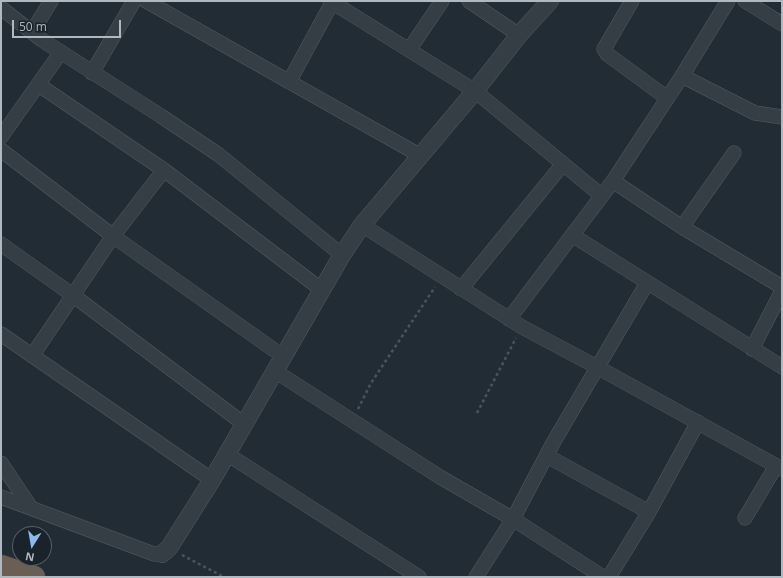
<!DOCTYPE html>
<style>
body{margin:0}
#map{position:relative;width:783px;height:578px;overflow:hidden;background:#222c35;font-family:"Open Sans",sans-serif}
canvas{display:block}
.frame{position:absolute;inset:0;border:2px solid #afb9c2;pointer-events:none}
.north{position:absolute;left:12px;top:526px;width:40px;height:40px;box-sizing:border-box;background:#1b232a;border:1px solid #565f67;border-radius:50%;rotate:191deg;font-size:11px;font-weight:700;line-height:16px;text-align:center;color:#afb9c2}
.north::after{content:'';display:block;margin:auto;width:14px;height:18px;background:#8abbec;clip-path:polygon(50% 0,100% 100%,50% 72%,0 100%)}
.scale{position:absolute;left:12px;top:20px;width:109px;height:18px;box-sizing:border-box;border:2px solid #afb9c2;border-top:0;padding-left:5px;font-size:12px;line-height:14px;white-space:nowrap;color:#afb9c2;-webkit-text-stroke:3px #1b232a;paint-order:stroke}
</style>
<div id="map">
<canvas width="783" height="578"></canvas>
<div class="frame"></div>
<div class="north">N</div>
<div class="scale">50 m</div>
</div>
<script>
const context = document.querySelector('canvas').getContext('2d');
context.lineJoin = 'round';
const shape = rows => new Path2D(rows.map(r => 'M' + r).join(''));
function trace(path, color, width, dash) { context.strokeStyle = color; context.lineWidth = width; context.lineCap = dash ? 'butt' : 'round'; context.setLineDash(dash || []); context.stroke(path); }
const minor = shape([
 [146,1,421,156],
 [330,1,475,91,602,196],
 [469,1,519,35],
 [632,1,604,49,607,54,667,98],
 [745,1,782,24],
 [1,8,42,40,161,116,219,155,342,255],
 [32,32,51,1],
 [409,50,442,1],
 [92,73,134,1],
 [682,76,755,113,782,117],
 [289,82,333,1],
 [39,85,164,170,322,290],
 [1,137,61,52],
 [1,150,113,236,284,357],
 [613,181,682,227,782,287],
 [362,225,522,327,597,367,782,469],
 [682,227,734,153],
 [572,235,782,367],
 [1,244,74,296,244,424],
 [461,289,563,164],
 [509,319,613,181,682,76,728,1],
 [1,334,212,480],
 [752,349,782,291],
 [32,356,113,236,164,170],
 [275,371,440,477,513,519,603,577],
 [227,454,419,577],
 [547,456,649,512],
 [1,463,31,508],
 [1,497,154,554,162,554],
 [745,518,776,466],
 [476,577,513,519,553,443,647,283],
 [609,577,649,512,698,422]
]);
const tertiary = shape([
 [162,554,169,548,212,480,342,255,362,225,475,91,519,35,550,1]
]);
const motorway = shape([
 [1,566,34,577]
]);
trace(minor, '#525c63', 15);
trace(tertiary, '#525c63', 18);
trace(motorway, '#3f4950', 23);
trace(shape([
 [358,409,371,383,435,287],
 [477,413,516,338],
 [182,555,224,577]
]), '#455757', 2.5, [3, 3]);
trace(minor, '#353e45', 14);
trace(tertiary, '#353e45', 17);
trace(motorway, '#6b5f53', 22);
</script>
